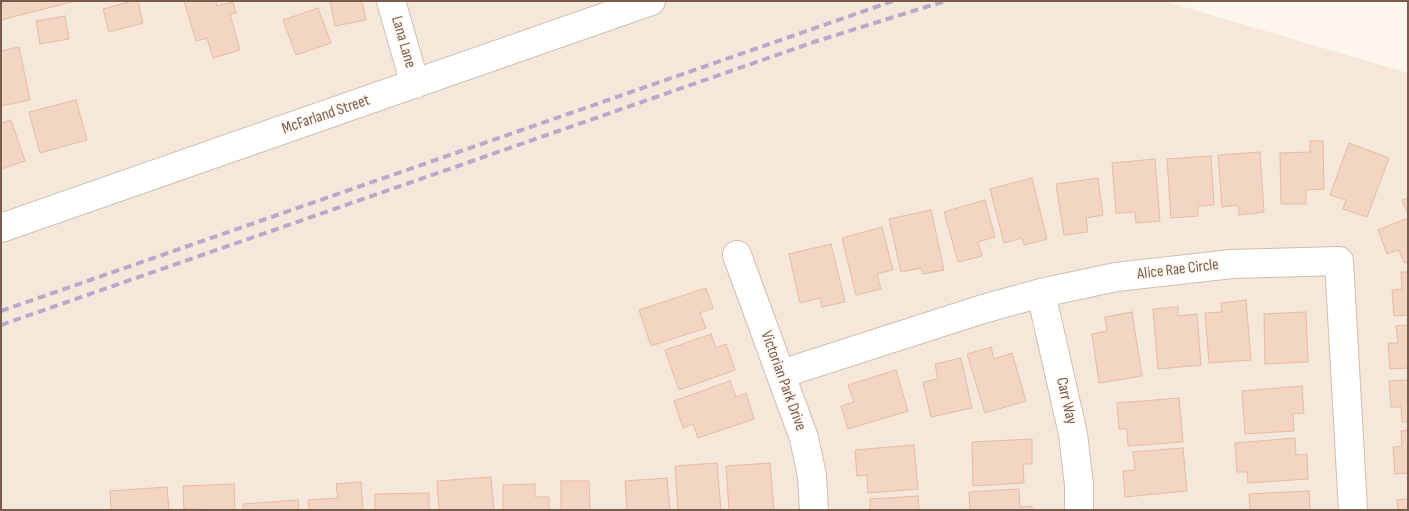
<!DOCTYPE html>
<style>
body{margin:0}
#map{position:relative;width:1409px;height:511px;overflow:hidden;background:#fdf6ec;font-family:"Sofia Sans Condensed",sans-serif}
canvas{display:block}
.frame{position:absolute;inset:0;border:2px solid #7a5c4d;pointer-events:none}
</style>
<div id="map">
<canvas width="1409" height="511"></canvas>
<div class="frame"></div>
</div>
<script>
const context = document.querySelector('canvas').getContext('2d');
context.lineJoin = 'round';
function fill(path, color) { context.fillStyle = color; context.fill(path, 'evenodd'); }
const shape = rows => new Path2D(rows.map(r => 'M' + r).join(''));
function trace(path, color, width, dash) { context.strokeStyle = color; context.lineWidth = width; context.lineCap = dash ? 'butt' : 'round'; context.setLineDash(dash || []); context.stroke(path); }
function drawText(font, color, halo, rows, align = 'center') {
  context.font = font + ' "Sofia Sans Condensed",sans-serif'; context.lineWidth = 4; context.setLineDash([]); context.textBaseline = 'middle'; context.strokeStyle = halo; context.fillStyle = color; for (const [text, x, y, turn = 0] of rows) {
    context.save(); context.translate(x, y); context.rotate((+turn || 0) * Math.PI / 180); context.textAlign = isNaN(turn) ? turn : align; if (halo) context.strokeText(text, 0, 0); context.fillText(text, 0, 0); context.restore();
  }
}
fill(shape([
 [1,1,1164,1,1408,73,1408,510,1,510]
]), '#f5e8da');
const building = shape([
 [1,1,71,1,71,2,1,20,1,1],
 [132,1,138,1,143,23,109,32,103,9,132,1],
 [184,1,216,1,217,6,233,2,236,13,230,14,240,50,213,58,207,38,196,41,184,1],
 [330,1,362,1,366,20,335,26,330,1],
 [318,8,331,43,296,55,283,20,318,8],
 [65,16,69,39,40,44,36,21,65,16],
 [19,47,30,100,1,106,1,51,19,47],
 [76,100,87,140,40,153,29,112,76,100],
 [11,120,25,161,1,169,1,123,11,120],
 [1310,141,1323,141,1324,189,1306,190,1306,204,1281,204,1280,153,1310,152,1310,141],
 [1349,143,1389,158,1367,217,1343,209,1346,200,1330,195,1349,143],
 [1260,152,1264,212,1239,215,1238,205,1222,207,1218,155,1260,152],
 [1211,156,1214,205,1198,206,1198,216,1171,218,1167,159,1211,156],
 [1155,159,1160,221,1136,223,1135,212,1116,213,1112,163,1155,159],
 [1032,178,1047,239,1024,245,1022,238,1004,243,990,189,1032,178],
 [1098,178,1103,215,1086,218,1088,232,1064,235,1056,184,1098,178],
 [1408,198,1408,214,1402,200,1408,198],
 [985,200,995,237,978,242,982,256,958,262,944,212,985,200],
 [931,210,944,270,923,274,921,268,901,272,889,219,931,210],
 [1408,218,1408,262,1404,263,1399,250,1387,254,1378,230,1408,218],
 [882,227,893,270,877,274,881,289,856,295,842,238,882,227],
 [831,244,845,302,822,307,820,298,800,303,789,254,831,244],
 [1401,272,1408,272,1408,315,1394,316,1392,290,1402,289,1401,272],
 [706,288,713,308,700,313,706,328,651,346,639,310,706,288],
 [1246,300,1251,360,1209,363,1205,313,1222,312,1221,303,1246,300],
 [1178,307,1178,316,1197,314,1201,365,1158,369,1153,309,1178,307],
 [1132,312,1142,376,1099,383,1092,334,1107,331,1105,317,1132,312],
 [1306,312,1308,362,1265,364,1264,314,1306,312],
 [1408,325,1408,368,1390,369,1388,343,1398,343,1396,326,1408,325],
 [711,334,716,348,726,344,735,370,679,390,665,350,711,334],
 [991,347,994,359,1012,353,1026,401,985,413,967,354,991,347],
 [961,358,972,408,931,417,923,382,938,379,935,364,961,358],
 [896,370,908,411,848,429,841,406,854,402,848,385,896,370],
 [1408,380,1408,422,1402,422,1401,407,1391,407,1389,381,1408,380],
 [730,381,736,397,746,393,754,419,698,438,693,424,683,428,674,401,730,381],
 [1302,386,1304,413,1293,414,1294,431,1245,434,1242,391,1302,386],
 [1179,398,1183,442,1128,446,1127,429,1119,429,1117,403,1179,398],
 [1408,430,1408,473,1395,474,1393,447,1402,446,1401,431,1408,430],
 [1295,438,1296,455,1307,454,1308,479,1248,483,1247,472,1237,472,1235,443,1295,438],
 [1032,439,1032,464,1023,464,1024,483,973,486,972,442,1032,439],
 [914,445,918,489,868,493,867,475,857,476,855,450,914,445],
 [1183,448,1187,491,1125,497,1123,471,1135,470,1133,452,1183,448],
 [717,463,721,510,678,510,675,466,717,463],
 [770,463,774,510,729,510,726,466,770,463],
 [491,477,494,510,439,510,437,481,491,477],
 [667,478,670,510,627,510,625,481,667,478],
 [561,481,589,481,590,510,561,510,561,481],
 [361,482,363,510,309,510,308,500,338,498,336,484,361,482],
 [234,484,235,510,184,509,183,486,234,484],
 [535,484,535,497,549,497,549,509,556,510,503,510,503,485,535,484],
 [167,487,169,510,111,510,110,491,167,487],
 [1019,489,1020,507,1032,506,1032,510,970,510,969,492,1019,489],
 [1309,491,1310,510,1250,510,1249,494,1309,491],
 [429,493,429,510,375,510,375,494,429,493],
 [918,496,919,510,870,510,870,499,918,496],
 [1408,499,1408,510,1398,510,1397,500,1408,499],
 [298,500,299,510,243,510,243,504,298,500]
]);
fill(building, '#f3d5c3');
trace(building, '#e6bba3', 1);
const minor = shape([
 [391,1,415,84],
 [1,228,651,1],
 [737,255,804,438,812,476,814,510],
 [1041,293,1073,434,1079,485,1079,510],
 [781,374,983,309,1041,293,1116,277,1232,264,1339,261,1353,510]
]);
trace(minor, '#d1beb0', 30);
trace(minor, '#fff', 28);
trace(shape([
 [1,311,893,1],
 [1,325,817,41,945,1]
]), '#b9a8c9', 4, [8, 5]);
drawText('16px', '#7a5c4d', '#fffaf3', [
 ["Lana Lane",403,42,74],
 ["McFarland Street",326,115,-19],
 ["Alice Rae Circle",1178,270,-7],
 ["Victorian Park Drive",783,381,70],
 ["Carr Way",1066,401,77]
]);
</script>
